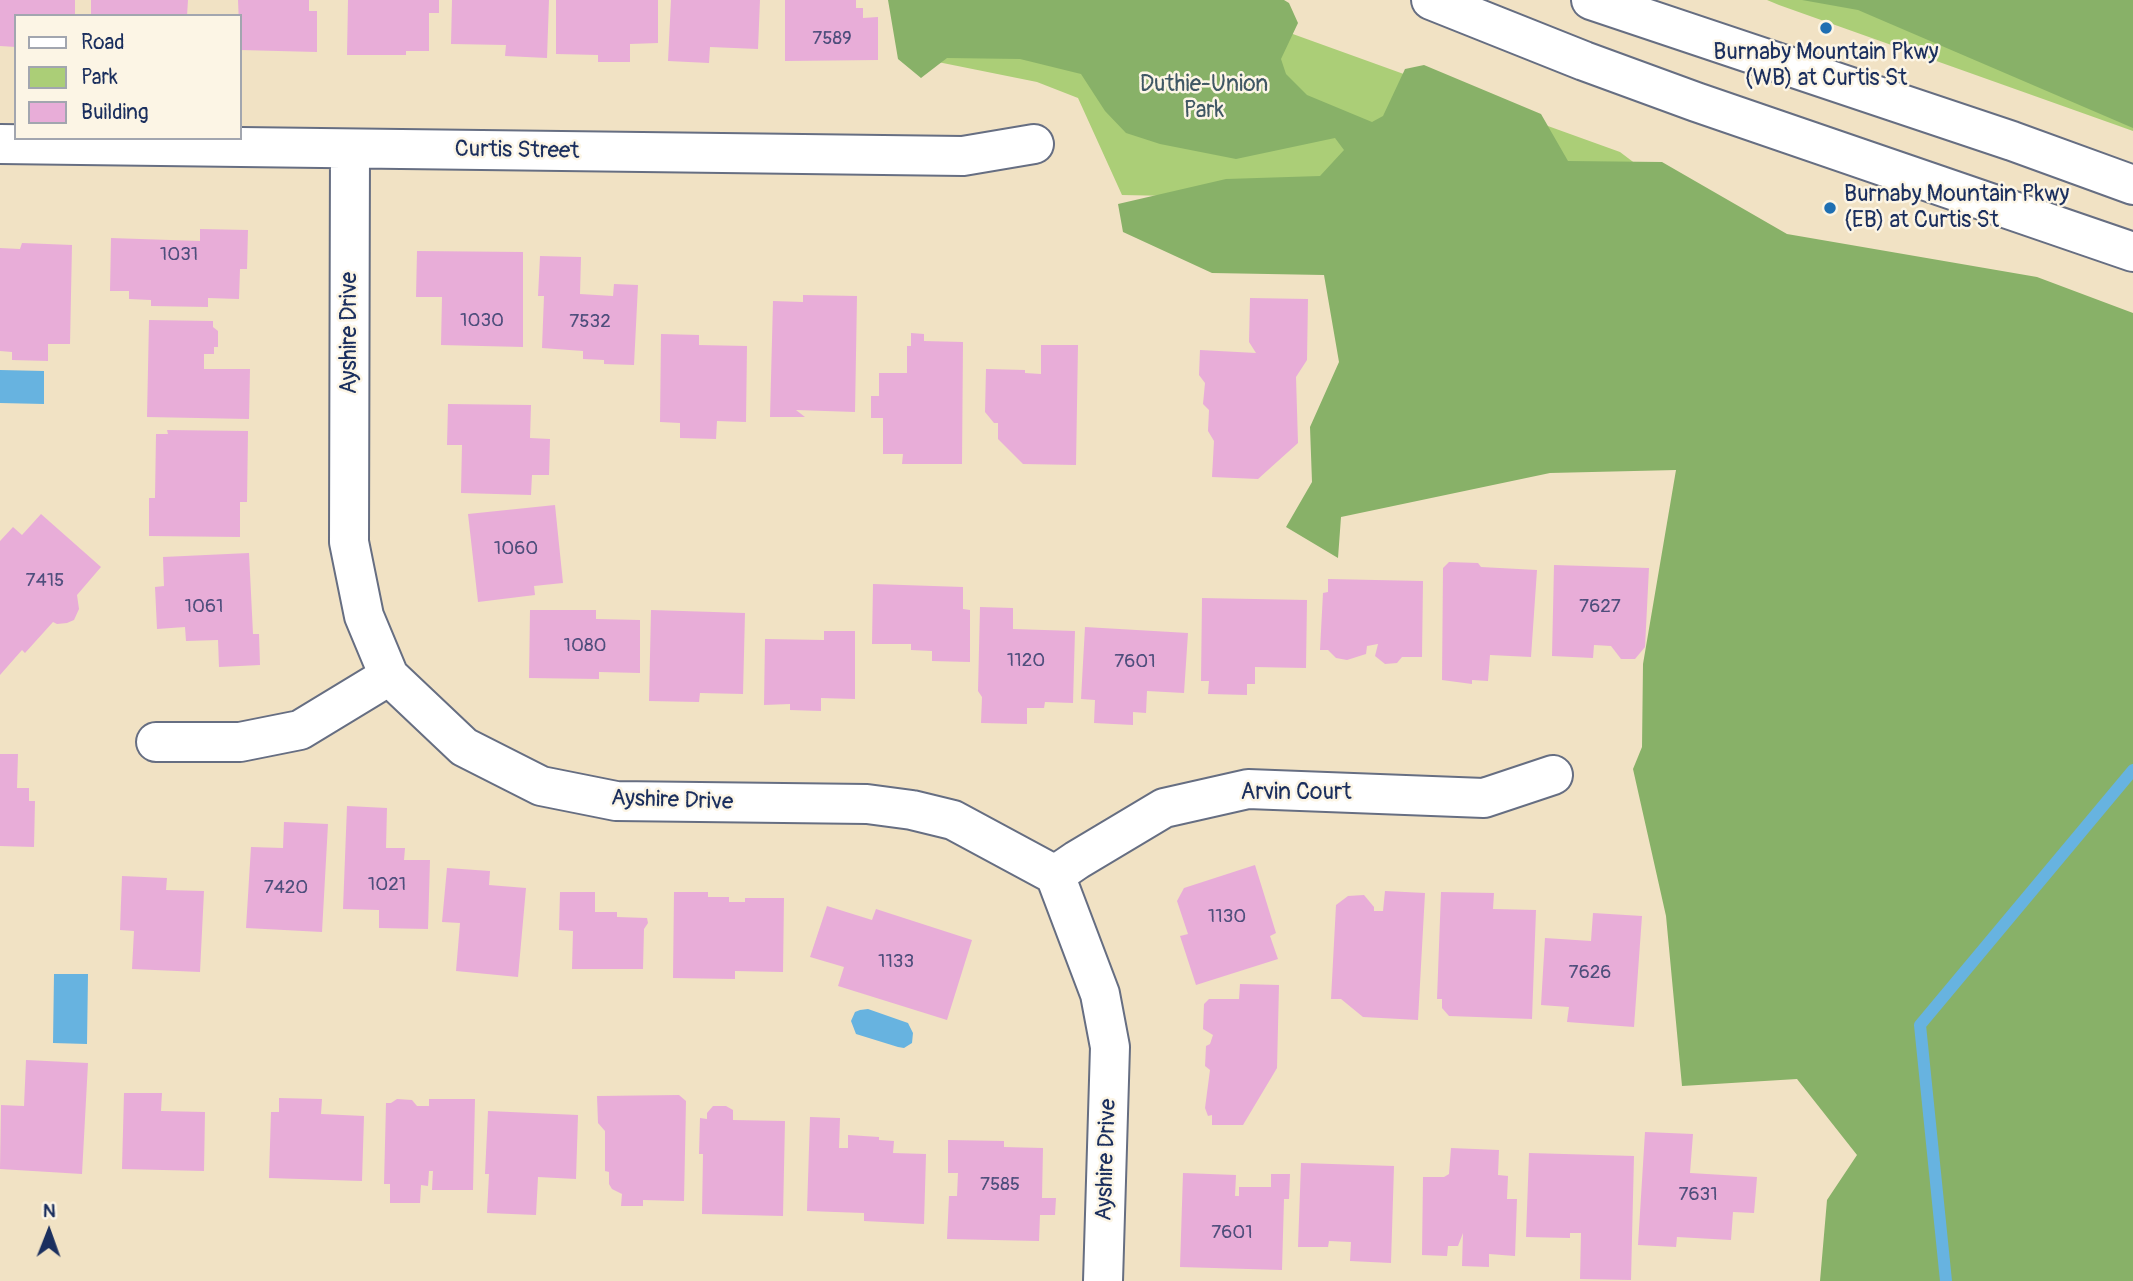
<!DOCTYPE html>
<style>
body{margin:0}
#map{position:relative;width:2133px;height:1281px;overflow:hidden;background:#f1e2c4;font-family:Pangolin,sans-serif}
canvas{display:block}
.legend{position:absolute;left:14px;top:14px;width:228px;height:126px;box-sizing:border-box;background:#fcf5e5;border:2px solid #a2a6af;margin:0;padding:9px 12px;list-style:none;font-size:21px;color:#1b2f5e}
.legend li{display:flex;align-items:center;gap:14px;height:35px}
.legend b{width:35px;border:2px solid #a2a6af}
.north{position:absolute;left:14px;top:1197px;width:70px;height:70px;-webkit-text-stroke:5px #fcf5e5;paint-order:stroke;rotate:1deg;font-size:19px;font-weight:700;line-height:28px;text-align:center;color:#1b2f5e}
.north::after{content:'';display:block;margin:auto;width:24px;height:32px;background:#1b2f5e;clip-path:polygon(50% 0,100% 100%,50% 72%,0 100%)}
</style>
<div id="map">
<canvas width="2133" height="1281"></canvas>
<ul class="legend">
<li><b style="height:9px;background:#fff"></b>Road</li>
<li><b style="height:19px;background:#abce77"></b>Park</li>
<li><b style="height:19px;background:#e8add8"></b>Building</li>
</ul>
<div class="north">N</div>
</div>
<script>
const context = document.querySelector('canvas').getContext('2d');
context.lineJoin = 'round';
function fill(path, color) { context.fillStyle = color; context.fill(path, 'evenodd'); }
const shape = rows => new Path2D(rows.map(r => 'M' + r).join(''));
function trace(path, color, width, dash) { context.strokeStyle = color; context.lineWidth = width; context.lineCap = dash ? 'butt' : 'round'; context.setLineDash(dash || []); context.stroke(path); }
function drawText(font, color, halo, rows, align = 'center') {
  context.font = font + ' Pangolin,sans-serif'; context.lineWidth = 5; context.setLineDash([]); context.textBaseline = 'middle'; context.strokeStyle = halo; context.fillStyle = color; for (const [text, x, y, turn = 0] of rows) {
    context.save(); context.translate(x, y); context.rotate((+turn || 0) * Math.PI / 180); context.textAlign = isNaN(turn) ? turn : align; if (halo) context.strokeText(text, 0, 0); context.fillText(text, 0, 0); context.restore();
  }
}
fill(shape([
 [1767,0,2133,0,2133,131,1779,5],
 [1290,33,1620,152,1657,180,1424,201,1122,195,1078,98,1037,82,913,57]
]), '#abce77');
fill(shape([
 [888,0,1284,0,1289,3,1298,23,1281,59,1286,74,1307,95,1372,122,1383,116,1405,69,1424,65,1541,114,1568,161,1662,162,1787,234,2037,277,2133,313,2133,1281,1820,1281,1827,1200,1857,1155,1797,1079,1682,1086,1666,916,1633,769,1642,747,1643,664,1676,470,1550,473,1341,517,1338,558,1286,527,1312,482,1310,427,1339,362,1324,275,1212,273,1123,232,1118,204,1226,179,1320,176,1344,150,1335,138,1236,159,1160,144,1126,133,1105,111,1081,74,1020,59,947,58,921,78,898,59],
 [1802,0,2133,0,2133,128,1858,10]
]), '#88b168');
fill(shape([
 [0,370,44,371,44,404,0,403],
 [54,974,88,974,87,1044,53,1043],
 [860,1010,868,1009,908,1023,913,1033,912,1043,904,1048,898,1047,856,1034,851,1021,855,1012]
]), '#67b3e0');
trace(shape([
 [1946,1281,1920,1025,2133,770]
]), '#67b3e0', 12);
fill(shape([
 [0,0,75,0,75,16,16,16,16,47,0,46],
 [91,0,188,0,187,16,91,16],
 [238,0,309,0,309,11,317,11,317,52,240,50],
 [348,0,439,0,439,13,429,13,429,51,406,51,406,55,347,55],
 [452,0,549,0,547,58,505,56,506,45,451,44],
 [556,0,658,0,658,43,630,44,630,62,598,62,598,55,556,54],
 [671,0,760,0,758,49,710,47,709,63,668,61],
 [785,0,856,0,856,8,863,8,863,18,878,17,878,60,785,61],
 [200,229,248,230,247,269,240,269,239,299,208,298,208,307,151,306,151,300,129,299,129,291,110,291,111,238,200,241],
 [22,243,72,245,70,344,48,344,48,361,12,360,12,352,0,351,0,248,20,249],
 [417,251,523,252,523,347,441,345,442,297,416,297],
 [540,256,581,257,580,294,613,296,614,284,638,285,634,365,604,364,604,360,583,359,583,351,542,348,544,296,538,296],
 [803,295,857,296,855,412,796,410,805,417,770,417,773,301,803,302],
 [1250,298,1308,299,1307,360,1296,377,1298,443,1258,479,1212,477,1214,441,1208,431,1209,410,1203,404,1205,383,1199,375,1200,350,1256,353,1249,342],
 [149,320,213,321,213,327,218,331,218,347,214,347,214,354,204,354,204,369,250,369,249,419,147,417],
 [911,333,924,334,924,341,963,342,962,464,902,464,903,454,883,454,883,418,871,418,871,396,879,396,879,373,907,373,907,346,911,346],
 [661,334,699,335,699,345,747,346,746,422,717,421,716,439,680,438,680,423,660,422],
 [1041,345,1078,345,1076,465,1023,464,998,439,998,423,994,423,985,412,986,369,1025,370,1025,373,1041,374],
 [448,404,531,405,530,438,550,439,549,475,532,475,531,495,461,493,462,445,447,445],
 [167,430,248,431,247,502,240,502,240,537,149,536,149,498,155,498,156,434,168,434],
 [555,505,563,583,534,586,535,595,478,602,468,514],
 [41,514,101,567,77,595,79,609,74,620,67,623,57,624,53,622,25,653,22,650,0,675,0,541,13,527,22,535],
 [249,553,253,634,259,634,260,665,219,667,218,640,186,641,185,627,157,629,155,587,164,586,163,557],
 [1449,562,1478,563,1481,567,1537,570,1531,657,1490,655,1488,681,1472,680,1472,684,1442,680,1443,568],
 [1554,565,1649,568,1645,647,1635,659,1621,659,1611,646,1594,645,1593,658,1552,656],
 [1328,579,1423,581,1422,657,1402,657,1397,663,1385,664,1375,656,1378,644,1367,646,1366,654,1347,660,1336,658,1328,650,1320,650,1323,593,1328,592],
 [873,584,963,587,963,609,970,610,970,662,932,661,932,651,911,650,911,644,872,644],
 [1202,598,1307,600,1306,668,1255,667,1255,684,1247,684,1247,695,1208,694,1209,681,1201,681],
 [980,607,1013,608,1013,629,1075,631,1073,703,1045,702,1044,708,1027,708,1027,724,981,723,982,697,978,691],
 [530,610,596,610,596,619,640,620,640,673,599,672,599,679,529,678],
 [651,610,745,613,743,694,700,693,699,702,649,701],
 [1085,627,1188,633,1184,693,1147,691,1146,713,1133,712,1133,725,1094,723,1095,700,1081,699],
 [824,631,855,631,855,699,821,698,821,711,790,710,790,704,764,705,765,639,824,640],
 [0,754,18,754,17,788,29,788,29,801,35,801,34,847,0,846],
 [347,806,387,808,386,848,405,848,404,860,430,860,428,929,379,928,379,910,343,909],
 [284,822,328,824,322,932,246,928,251,847,283,848],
 [1255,865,1276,933,1270,936,1278,959,1196,985,1180,936,1188,934,1177,901,1184,888],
 [447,868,490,871,489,885,526,888,518,977,456,971,460,923,442,922],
 [122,876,167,878,166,890,204,891,200,972,132,969,134,931,120,930],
 [1385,891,1425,893,1418,1020,1363,1017,1341,999,1331,999,1336,905,1348,896,1364,895,1374,907,1374,911,1383,911],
 [560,892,595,892,595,912,617,912,617,917,647,918,648,923,644,929,643,969,572,969,573,931,559,930],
 [674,892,708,892,708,897,729,897,729,902,745,902,745,898,784,898,783,972,735,971,735,979,673,978],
 [1441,892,1494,893,1493,909,1536,910,1532,1019,1449,1016,1442,1008,1442,999,1437,999],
 [827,906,872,920,876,909,972,940,947,1020,838,986,844,967,810,957],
 [1593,913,1642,916,1634,1027,1567,1022,1569,1007,1541,1005,1545,938,1591,941],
 [1240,984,1279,985,1277,1068,1243,1125,1212,1125,1212,1115,1208,1116,1205,1108,1210,1070,1205,1066,1206,1046,1210,1044,1213,1035,1203,1029,1204,1004,1209,999,1239,999],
 [26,1060,88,1063,82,1174,0,1169,1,1105,24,1106],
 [124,1093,162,1093,161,1111,205,1112,204,1171,122,1169],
 [679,1095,686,1101,684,1201,643,1200,643,1206,621,1206,622,1194,612,1189,609,1184,609,1172,605,1171,605,1131,598,1123,597,1096],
 [279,1098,322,1099,321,1114,364,1116,362,1181,269,1178,271,1112,279,1112],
 [397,1099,412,1100,417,1106,429,1106,429,1099,475,1099,473,1190,432,1190,433,1171,429,1171,428,1186,421,1185,420,1203,390,1203,390,1184,384,1184,386,1103,391,1103],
 [713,1106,726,1106,733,1110,733,1120,785,1121,783,1216,702,1214,703,1154,699,1154,700,1118,707,1119,707,1113],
 [488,1111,578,1115,576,1179,538,1177,536,1215,487,1213,489,1174,485,1174],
 [810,1117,840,1118,839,1148,848,1148,848,1135,879,1137,879,1140,894,1141,893,1153,926,1154,924,1224,864,1221,864,1213,807,1211],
 [1645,1132,1693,1134,1690,1173,1757,1177,1754,1213,1733,1212,1731,1240,1677,1237,1676,1247,1638,1245],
 [948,1140,1004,1141,1004,1147,1043,1148,1042,1198,1056,1198,1055,1215,1040,1215,1039,1241,947,1239,949,1196,957,1196,958,1173,948,1173],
 [1451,1148,1499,1150,1498,1175,1508,1176,1507,1199,1517,1199,1515,1256,1489,1254,1489,1267,1462,1266,1463,1233,1458,1246,1448,1246,1447,1256,1422,1255,1423,1177,1444,1177,1449,1174],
 [1529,1153,1634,1156,1631,1280,1580,1279,1581,1233,1570,1233,1570,1238,1526,1237],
 [1301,1163,1394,1166,1391,1263,1350,1261,1351,1242,1329,1241,1328,1247,1298,1247],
 [1183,1173,1236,1175,1235,1196,1239,1196,1239,1187,1271,1187,1271,1174,1290,1174,1289,1199,1284,1199,1282,1270,1180,1267]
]), '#e8add8');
const minor = shape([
 [0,144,963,156,1034,144],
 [350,149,349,542,364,616,389,676,464,747,541,786,616,801,867,804,912,810,953,820,1055,875,1100,994,1110,1047,1103,1281],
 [156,742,240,742,300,730,389,676],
 [1055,875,1077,860,1164,808,1248,789,1484,798,1553,775]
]);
const secondary = shape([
 [1431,0,1584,61,1696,102,2133,252],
 [1591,0,2012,141,2133,185]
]);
trace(minor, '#666e82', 42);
trace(secondary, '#666e82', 42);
trace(minor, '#fff', 38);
trace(secondary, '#fff', 38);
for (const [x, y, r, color] of [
 [1826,28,7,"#1f6fb2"],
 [1830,208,7,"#1f6fb2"]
]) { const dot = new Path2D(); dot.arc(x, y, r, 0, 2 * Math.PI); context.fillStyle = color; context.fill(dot); trace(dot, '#fcf5e5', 2.5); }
drawText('19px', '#4e4e7c', null, [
 ["7589",832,39],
 ["1031",179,255],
 ["1030",482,321],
 ["7532",590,322],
 ["1060",516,549],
 ["7415",45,581],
 ["1061",204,607],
 ["7627",1600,607],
 ["1080",585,646],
 ["1120",1026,661],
 ["7601",1135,662],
 ["1021",387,885],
 ["7420",286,888],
 ["1130",1227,917],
 ["1133",896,962],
 ["7626",1590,973],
 ["7585",1000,1185],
 ["7631",1698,1195],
 ["7601",1232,1233]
]);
drawText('23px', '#1b2f5e', '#fcf5e5', [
 ["Burnaby Mountain Pkwy",1826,53],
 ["(WB) at Curtis St",1826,79],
 ["Burnaby Mountain Pkwy",1844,195,"left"],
 ["(EB) at Curtis St",1844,221,"left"]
]);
drawText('23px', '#3f5764', '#fcf5e5', [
 ["Duthie-Union",1204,85],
 ["Park",1204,111]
]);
drawText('23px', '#1b2f5e', '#fcf5e5', [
 ["Curtis Street",517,151,1],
 ["Ayshire Drive",350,333,-90],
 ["Arvin Court",1296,793],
 ["Ayshire Drive",672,801,2],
 ["Ayshire Drive",1107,1160,-88]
]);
</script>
